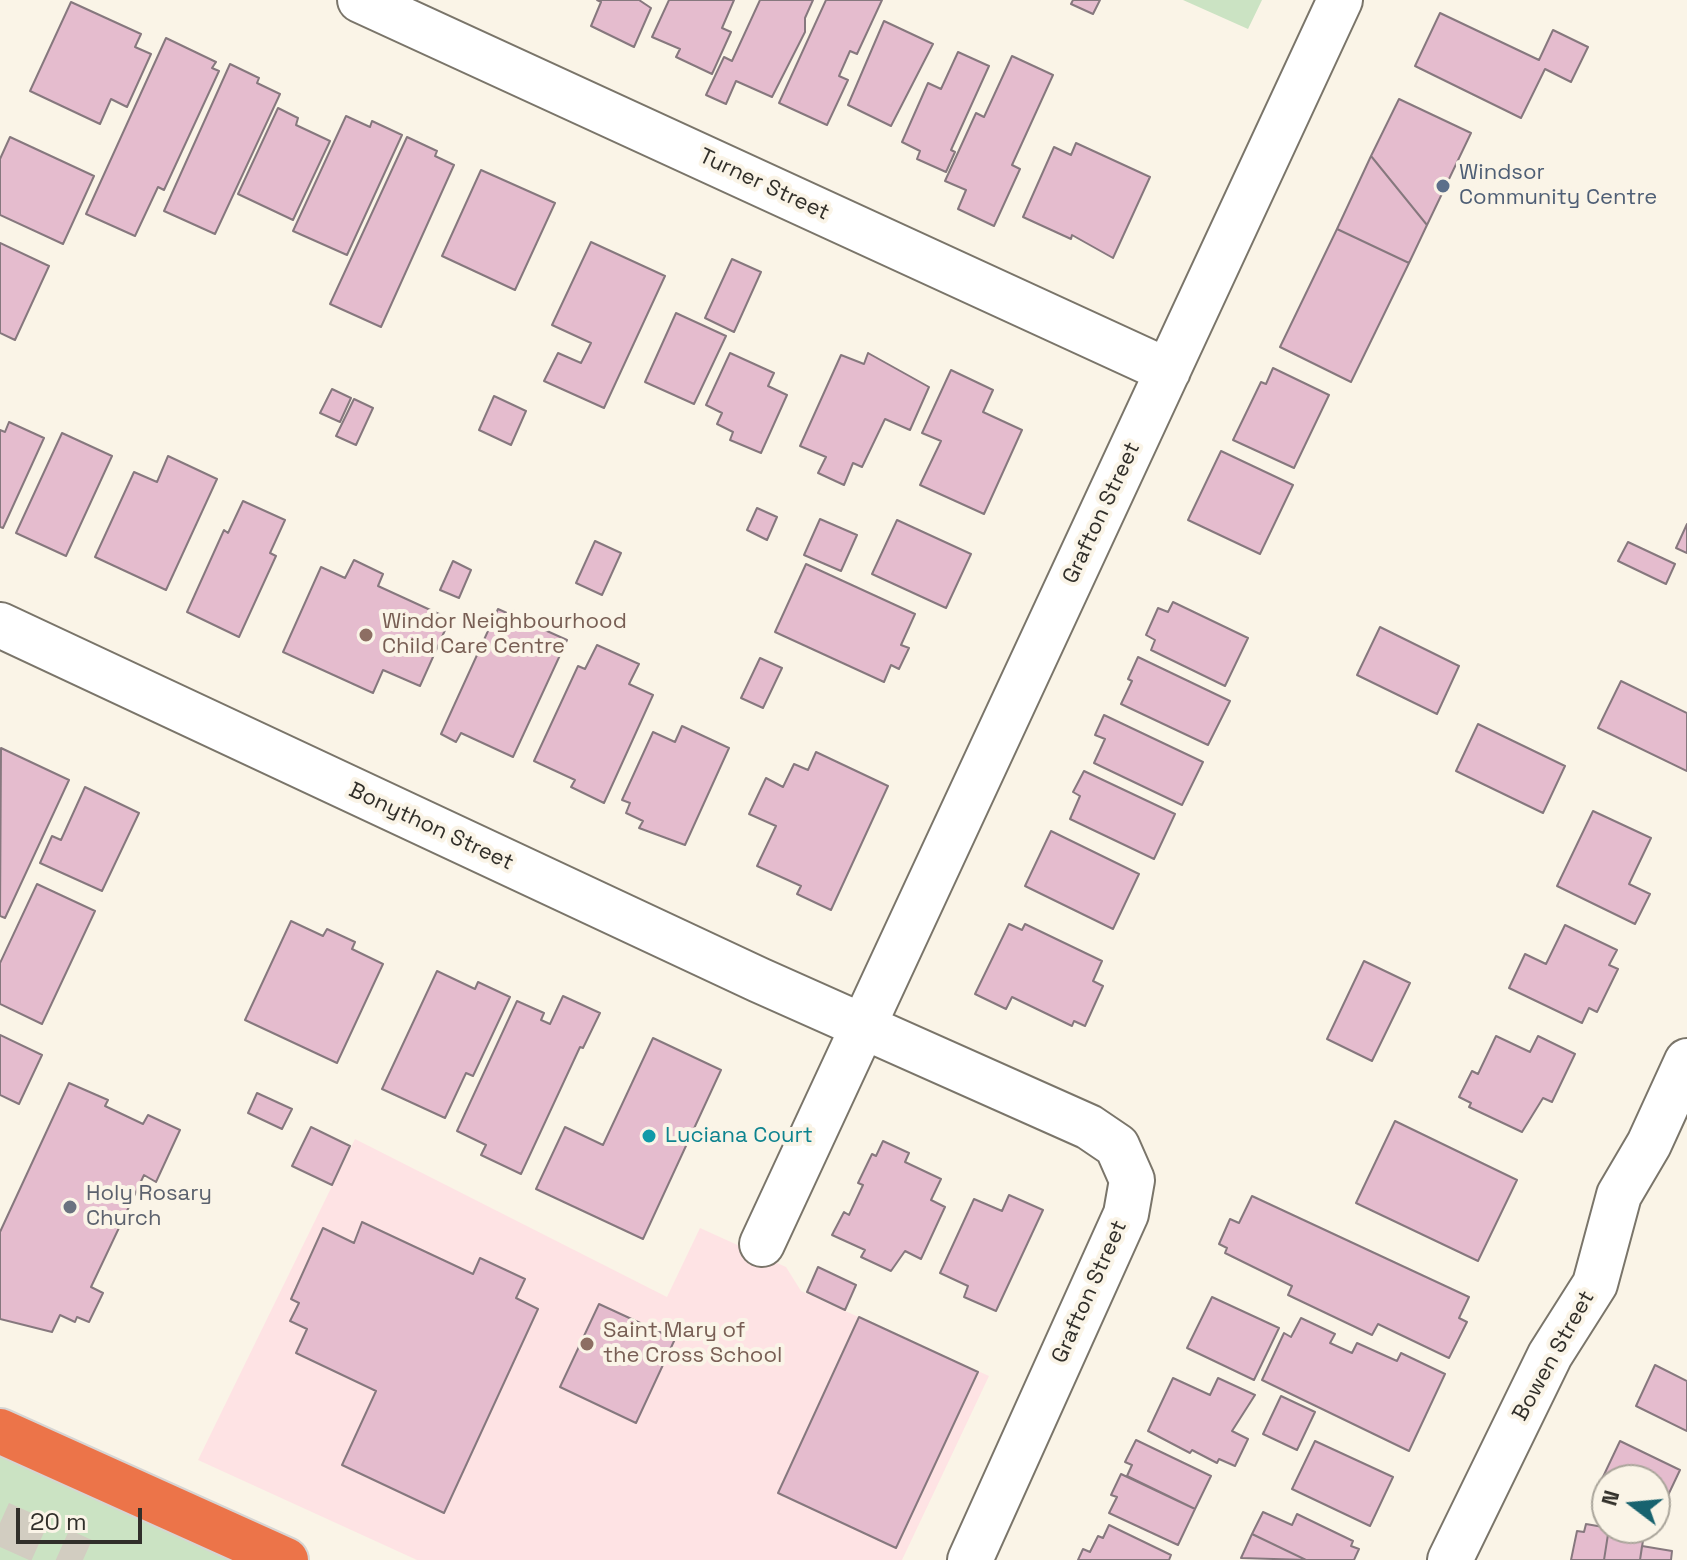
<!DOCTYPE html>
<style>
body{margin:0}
#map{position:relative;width:1687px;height:1560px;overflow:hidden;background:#faf4e7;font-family:"Space Grotesk",sans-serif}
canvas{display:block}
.north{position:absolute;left:1591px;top:1464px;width:80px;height:80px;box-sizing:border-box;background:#faf4e7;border:2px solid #aaa59b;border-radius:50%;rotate:286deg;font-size:22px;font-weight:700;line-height:32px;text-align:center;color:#312f2a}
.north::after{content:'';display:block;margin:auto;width:28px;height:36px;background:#18636f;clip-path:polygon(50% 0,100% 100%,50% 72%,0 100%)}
.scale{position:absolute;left:16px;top:1508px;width:126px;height:36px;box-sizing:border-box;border:4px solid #312f2a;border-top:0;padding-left:10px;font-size:24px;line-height:28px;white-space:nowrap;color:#312f2a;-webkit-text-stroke:6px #faf4e7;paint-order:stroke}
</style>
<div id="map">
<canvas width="1687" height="1560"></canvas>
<div class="north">N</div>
<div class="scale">20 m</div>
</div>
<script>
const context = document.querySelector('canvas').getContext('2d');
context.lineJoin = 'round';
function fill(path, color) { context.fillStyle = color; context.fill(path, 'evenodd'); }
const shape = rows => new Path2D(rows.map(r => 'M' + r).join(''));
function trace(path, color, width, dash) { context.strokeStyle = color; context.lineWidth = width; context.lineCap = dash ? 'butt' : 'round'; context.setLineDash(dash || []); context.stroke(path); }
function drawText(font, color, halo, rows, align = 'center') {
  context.font = font + ' "Space Grotesk",sans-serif'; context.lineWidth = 8; context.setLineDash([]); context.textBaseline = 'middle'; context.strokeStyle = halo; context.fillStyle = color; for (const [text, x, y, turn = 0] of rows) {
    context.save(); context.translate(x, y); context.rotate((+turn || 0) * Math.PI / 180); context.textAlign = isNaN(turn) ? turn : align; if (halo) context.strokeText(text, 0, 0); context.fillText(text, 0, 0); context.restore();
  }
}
fill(shape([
 [355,1139,667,1297,700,1228,786,1267,801,1291,989,1376,902,1560,417,1560,198,1460]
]), '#fee3e4');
fill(shape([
 [1183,0,1262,0,1248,29],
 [0,1454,229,1560,0,1560]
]), '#cbe3c3');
const building = shape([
 [597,0,639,0,651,8,634,47,591,26,601,2,597,0],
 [669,0,734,0,722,28,731,32,712,74,676,57,680,49,652,37,669,0],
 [760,0,813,0,805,18,805,32,772,97,736,81,726,104,706,95,724,57,732,61,760,0],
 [826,0,882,0,857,54,850,51,839,76,848,80,827,125,779,103,826,0],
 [1073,0,1100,0,1093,14,1071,4,1073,0],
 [71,2,141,34,135,47,151,54,127,107,111,99,100,124,30,91,71,2],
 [1440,13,1539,60,1553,30,1588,47,1571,82,1545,69,1521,118,1415,66,1440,13],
 [884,21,933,44,891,126,848,105,884,21],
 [166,38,216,62,212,68,219,71,164,190,158,187,135,236,86,214,166,38],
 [958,52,989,66,951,150,955,152,946,172,917,159,920,151,902,142,928,83,941,89,958,52],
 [1012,56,1053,75,1012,165,1020,169,994,226,958,209,966,190,945,181,976,113,984,117,1012,56],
 [230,64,259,78,257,83,280,94,215,234,164,211,230,64],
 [1399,99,1471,133,1427,225,1371,156,1399,99],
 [278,108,298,118,296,125,330,141,293,220,238,194,278,108],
 [346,116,370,127,372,121,402,135,347,255,293,231,346,116],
 [10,137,94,176,63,244,0,215,0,159,10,137],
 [407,137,437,151,435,156,454,165,381,327,330,304,407,137],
 [1076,143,1150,177,1113,258,1072,235,1071,239,1023,217,1054,147,1071,155,1076,143],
 [1371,156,1427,225,1409,263,1337,229,1371,156],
 [481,170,555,203,515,290,442,256,481,170],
 [1337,229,1409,263,1351,382,1280,347,1337,229],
 [591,242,665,276,604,408,544,381,558,353,581,363,591,343,552,325,591,242],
 [0,243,49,266,15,340,0,333,0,243],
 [732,259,761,272,734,332,705,318,732,259],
 [676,313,726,336,694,404,645,382,676,313],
 [730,353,774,373,768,386,787,395,761,453,730,440,733,432,717,424,722,413,706,405,730,353],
 [868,353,929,387,910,430,885,419,862,467,853,463,844,485,818,473,826,457,800,446,841,355,864,364,868,353],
 [1273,368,1329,395,1294,468,1233,440,1261,382,1266,384,1273,368],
 [951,370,993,390,983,412,1022,430,984,514,920,485,941,441,922,433,951,370],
 [332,389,351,398,340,422,320,413,332,389],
 [494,396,526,411,511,445,479,430,494,396],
 [354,399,373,408,356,445,336,436,354,399],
 [9,422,44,438,3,528,0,527,0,430,5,432,9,422],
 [62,433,112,456,66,556,16,533,62,433],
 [1221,451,1293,485,1260,554,1188,520,1221,451],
 [168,456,217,479,166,590,95,557,134,472,157,482,168,456],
 [243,501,285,520,270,553,276,556,239,637,187,612,224,530,228,533,243,501],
 [757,508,777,517,767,540,747,530,757,508],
 [820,519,857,535,841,571,804,555,820,519],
 [897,520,971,554,946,608,872,574,897,520],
 [1687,524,1687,553,1676,548,1687,524],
 [595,541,621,553,602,595,576,583,595,541],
 [1628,542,1675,564,1666,584,1618,561,1628,542],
 [354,560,383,574,378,586,450,619,420,686,383,670,373,693,283,652,321,567,345,578,354,560],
 [453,561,471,570,459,598,440,590,453,561],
 [806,564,915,614,901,645,909,648,899,669,891,665,884,682,775,632,806,564],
 [1173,602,1248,638,1225,686,1151,650,1155,640,1146,635,1158,608,1168,612,1173,602],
 [498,609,567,640,513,757,461,733,456,742,441,734,498,609],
 [1380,627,1459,666,1437,714,1357,675,1380,627],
 [597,645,639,664,629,684,653,695,604,803,571,787,575,780,534,761,578,666,585,669,597,645],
 [1138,657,1230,701,1208,745,1121,704,1132,681,1128,679,1138,657],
 [760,658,782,668,763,708,741,698,760,658],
 [1621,681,1687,713,1687,771,1598,728,1621,681],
 [1104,715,1203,762,1182,805,1094,763,1105,739,1095,735,1104,715],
 [1478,724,1565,766,1543,813,1456,771,1478,724],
 [682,726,729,748,685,845,639,828,643,821,626,813,630,803,622,800,653,732,675,742,682,726],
 [1,748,69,780,5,918,0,916,1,748],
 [816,752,888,786,831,910,797,894,801,886,757,866,776,826,749,814,766,778,783,787,794,764,808,770,816,752],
 [1084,771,1175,814,1154,859,1070,819,1080,796,1073,792,1084,771],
 [85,787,139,813,102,891,40,863,52,836,61,840,85,787],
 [1593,811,1651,838,1629,884,1650,894,1635,924,1557,886,1593,811],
 [1051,831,1139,874,1113,929,1025,886,1051,831],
 [37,884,95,911,42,1024,0,1004,0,963,37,884],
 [291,921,323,936,327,929,355,942,352,949,383,964,337,1063,245,1020,291,921],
 [1009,924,1022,930,1025,924,1102,961,1093,981,1103,986,1085,1026,1074,1021,1072,1026,1012,997,1006,1009,975,994,1009,924],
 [1565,925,1617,950,1609,965,1618,969,1597,1012,1589,1008,1582,1023,1509,988,1525,954,1546,964,1565,925],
 [1364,961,1410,983,1372,1061,1327,1039,1364,961],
 [437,971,475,989,478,982,510,997,473,1076,466,1073,445,1118,382,1089,437,971],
 [563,996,600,1013,583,1048,580,1047,521,1174,481,1155,486,1145,457,1131,517,1001,544,1013,541,1020,550,1024,563,996],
 [0,1035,42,1055,19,1104,0,1095,0,1035],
 [1496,1036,1530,1052,1538,1036,1575,1054,1552,1102,1543,1098,1522,1132,1469,1107,1471,1103,1459,1097,1472,1071,1478,1074,1496,1036],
 [653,1038,721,1070,643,1239,536,1189,565,1127,603,1145,653,1038],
 [69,1083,108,1100,105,1106,143,1124,148,1115,180,1130,156,1182,144,1175,91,1287,103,1293,89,1322,77,1317,75,1322,60,1315,52,1332,0,1319,0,1232,69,1083],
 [257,1093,292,1109,282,1129,248,1113,257,1093],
 [1395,1121,1517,1180,1478,1261,1356,1203,1395,1121],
 [311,1127,350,1146,332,1185,292,1166,311,1127],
 [883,1141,909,1153,905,1162,941,1179,931,1200,945,1207,921,1259,905,1251,891,1271,861,1257,865,1250,832,1235,844,1212,849,1215,863,1185,858,1183,872,1154,876,1156,883,1141],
 [1009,1195,1043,1210,996,1311,964,1297,968,1286,940,1273,974,1199,1002,1211,1009,1195],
 [1252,1196,1469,1297,1459,1318,1467,1322,1449,1358,1378,1324,1372,1335,1288,1295,1292,1286,1225,1253,1227,1248,1219,1244,1230,1219,1239,1223,1252,1196],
 [362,1222,473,1274,480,1258,525,1279,516,1298,538,1309,444,1513,342,1465,376,1391,296,1353,307,1329,290,1321,299,1303,291,1299,323,1228,354,1243,362,1222],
 [818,1267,856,1285,845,1310,807,1292,818,1267],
 [1212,1297,1279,1328,1254,1380,1187,1348,1212,1297],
 [599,1304,675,1339,636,1423,560,1387,599,1304],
 [859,1317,978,1372,896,1548,778,1493,859,1317],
 [1301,1318,1335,1334,1330,1343,1352,1353,1357,1343,1397,1361,1401,1353,1445,1374,1409,1451,1262,1380,1284,1333,1291,1337,1301,1318],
 [1655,1365,1687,1381,1687,1431,1636,1406,1655,1365],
 [1173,1378,1210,1395,1218,1378,1255,1395,1232,1431,1248,1439,1235,1466,1219,1459,1217,1463,1192,1450,1190,1453,1148,1431,1173,1378],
 [1281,1396,1315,1412,1297,1450,1263,1434,1281,1396],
 [1136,1440,1211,1476,1195,1509,1127,1476,1132,1465,1125,1462,1136,1440],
 [1315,1441,1393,1477,1370,1526,1292,1489,1315,1441],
 [1620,1441,1680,1470,1662,1508,1655,1504,1655,1480,1602,1479,1620,1441],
 [1121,1474,1195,1509,1178,1545,1109,1513,1117,1497,1111,1495,1121,1474],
 [1263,1512,1292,1525,1297,1514,1353,1541,1351,1546,1359,1549,1354,1560,1306,1560,1252,1534,1263,1512],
 [1586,1524,1609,1528,1604,1560,1571,1560,1577,1531,1584,1532,1586,1524],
 [1109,1525,1171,1555,1169,1560,1078,1560,1083,1549,1090,1552,1098,1536,1103,1538,1109,1525],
 [1609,1528,1644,1534,1640,1560,1604,1560,1609,1528],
 [1252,1534,1306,1560,1241,1558,1252,1534],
 [1642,1546,1672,1551,1671,1560,1640,1560,1642,1546]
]);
fill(building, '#e5bcce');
trace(building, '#86787e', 2);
trace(shape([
 [0,1523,83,1560]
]), '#d2cdc1', 44, [44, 22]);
const street = shape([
 [360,0,1168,371],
 [0,625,759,980,1089,1127,1117,1146,1132,1180,1126,1214,970,1560],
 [762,1244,1340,0],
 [1450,1560,1550,1355,1595,1284,1619,1195,1649,1144,1687,1061]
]);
const highway = shape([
 [0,1431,286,1560]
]);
trace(street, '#7a756a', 48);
trace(highway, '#d6d5d4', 48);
trace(street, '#fff', 44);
trace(highway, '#ec7449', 44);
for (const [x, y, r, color] of [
 [1443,186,8,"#5c6f8a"],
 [366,635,8,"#8d6e63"],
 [649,1136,8,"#0f9aa8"],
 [70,1207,8,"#6b7280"],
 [587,1344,8,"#8d6e63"]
]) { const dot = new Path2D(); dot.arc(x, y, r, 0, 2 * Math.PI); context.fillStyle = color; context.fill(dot); trace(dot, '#faf4e7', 3); }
drawText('22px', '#4e5e75', '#faf4e7', [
 ["Windsor",1459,173],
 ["Community Centre",1459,198]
], 'left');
drawText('22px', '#312f2a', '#faf4e7', [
 ["Turner Street",764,185,25],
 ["Grafton Street",1102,513,-65],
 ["Bonython Street",431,827,25],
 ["Grafton Street",1090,1292,-66],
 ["Bowen Street",1554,1356,-61]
]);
drawText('22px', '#785e54', '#faf4e7', [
 ["Windor Neighbourhood",382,622],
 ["Child Care Centre",382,647],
 ["Saint Mary of",603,1331],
 ["the Cross School",603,1356]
], 'left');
drawText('22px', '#0d838f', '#faf4e7', [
 ["Luciana Court",665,1136]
], 'left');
drawText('22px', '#5b616d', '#faf4e7', [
 ["Holy Rosary",86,1194],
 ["Church",86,1219]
], 'left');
</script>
